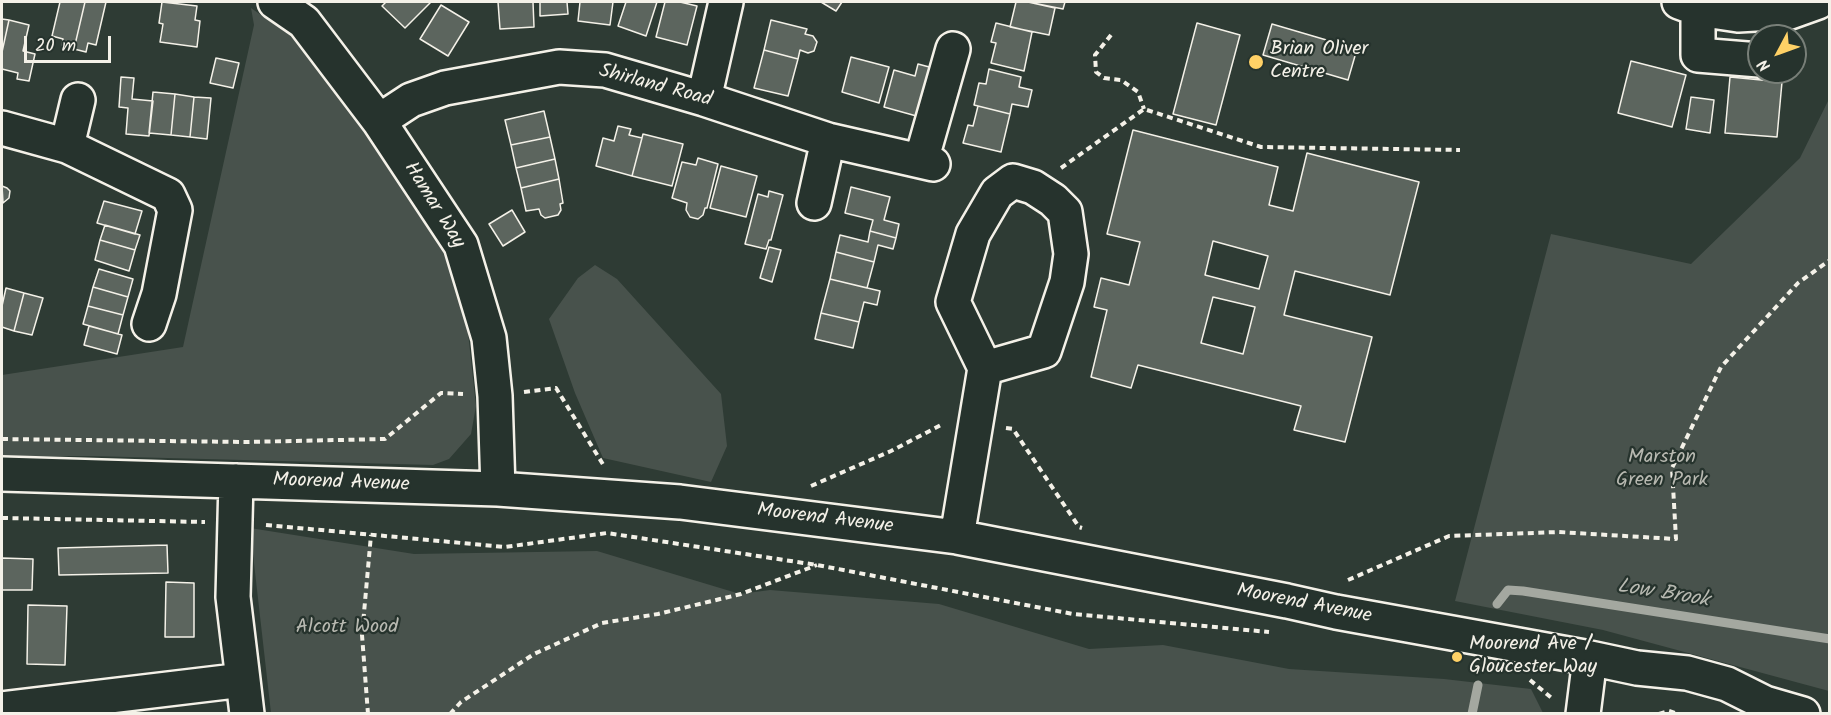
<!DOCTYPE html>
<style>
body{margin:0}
#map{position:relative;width:1831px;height:715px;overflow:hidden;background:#2e3b34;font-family:Kalam,sans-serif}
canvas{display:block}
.frame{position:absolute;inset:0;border:3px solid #f4f1e8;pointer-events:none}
.north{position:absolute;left:1747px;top:24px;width:60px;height:60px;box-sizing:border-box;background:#26332d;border:2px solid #787f78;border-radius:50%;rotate:229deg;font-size:16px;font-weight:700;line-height:24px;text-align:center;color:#f4f1e8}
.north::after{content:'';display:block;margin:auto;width:21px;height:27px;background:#ffd166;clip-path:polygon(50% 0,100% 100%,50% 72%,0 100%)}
.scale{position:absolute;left:24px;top:36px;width:87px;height:27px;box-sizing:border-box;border:3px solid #f4f1e8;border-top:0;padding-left:8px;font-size:18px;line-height:21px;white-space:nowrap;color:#f4f1e8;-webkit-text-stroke:4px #26332d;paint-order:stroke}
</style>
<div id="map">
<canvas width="1831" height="715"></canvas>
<div class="frame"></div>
<div class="north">N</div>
<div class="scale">20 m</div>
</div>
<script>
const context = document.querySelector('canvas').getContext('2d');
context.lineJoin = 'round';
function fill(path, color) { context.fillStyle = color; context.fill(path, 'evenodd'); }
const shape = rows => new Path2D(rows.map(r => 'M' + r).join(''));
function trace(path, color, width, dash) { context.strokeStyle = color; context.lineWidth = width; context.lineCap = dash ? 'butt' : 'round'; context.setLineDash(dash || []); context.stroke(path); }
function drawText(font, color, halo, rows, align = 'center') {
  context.font = font + ' Kalam,sans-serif'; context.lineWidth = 4.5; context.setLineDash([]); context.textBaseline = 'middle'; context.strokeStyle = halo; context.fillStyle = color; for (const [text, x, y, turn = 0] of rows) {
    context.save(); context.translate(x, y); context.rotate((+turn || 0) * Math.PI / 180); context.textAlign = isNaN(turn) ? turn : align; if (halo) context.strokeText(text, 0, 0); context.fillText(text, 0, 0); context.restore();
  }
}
fill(shape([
 [251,8,306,46,403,179,440,244,466,314,476,406,471,434,449,459,433,465,91,456,2,456,2,375,183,347,254,25],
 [1829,99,1829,691,1603,630,1455,601,1551,234,1691,264,1800,158],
 [595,265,617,279,721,394,727,446,711,482,603,458,575,393,549,319,578,278],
 [250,528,414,554,597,551,740,594,770,590,939,604,1089,649,1163,645,1289,669,1444,679,1531,689,1543,713,271,713]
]), '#48524c');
trace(shape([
 [1497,604,1508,590,1523,591,1830,639],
 [1472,714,1478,685]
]), '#a4a8a0', 9);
const building = shape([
 [60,2,85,2,74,49,62,47,63,39,52,36,60,2],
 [85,2,106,2,96,45,88,43,86,52,74,49,85,2],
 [162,2,197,6,195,20,200,21,197,47,160,42,163,24,159,23,162,2],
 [386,2,431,2,405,28,382,6,386,2],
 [498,2,533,2,534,27,500,29,498,2],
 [540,2,567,2,568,14,540,16,540,2],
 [580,2,613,2,610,25,578,21,580,2],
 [626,2,657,2,646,36,618,26,626,2],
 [665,2,680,2,697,6,687,45,656,37,665,2],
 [821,2,842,2,836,11,821,2],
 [1016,2,1028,2,1055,8,1049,35,1010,27,1016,2],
 [1028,2,1065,2,1063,9,1028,2],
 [441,5,469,22,448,56,420,39,441,5],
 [2,19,9,20,2,52,2,19],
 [9,20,29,25,23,51,35,54,29,81,17,79,18,73,2,69,2,52,9,20],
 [771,20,807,29,805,34,813,36,817,42,814,51,808,53,800,50,798,59,764,50,771,20],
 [996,23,1032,32,1024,71,991,63,996,43,991,42,996,23],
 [1197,23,1240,35,1216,125,1173,114,1197,23],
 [1272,24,1357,49,1348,80,1263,55,1272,24],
 [764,50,798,59,788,96,754,88,764,50],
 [851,57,889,67,879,103,842,92,851,57],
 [216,58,239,63,233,88,210,83,216,58],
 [1631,61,1686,75,1672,127,1618,113,1631,61],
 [918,64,933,68,920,117,884,107,894,70,915,76,918,64],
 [989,69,1021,77,1019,87,1032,90,1028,107,1012,104,1010,114,974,105,979,83,986,84,989,69],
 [121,77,134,78,132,99,153,101,149,136,126,134,128,108,119,107,121,77],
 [1730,77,1782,82,1777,137,1725,133,1730,77],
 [153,92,175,94,171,135,149,133,153,92],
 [175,94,194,97,190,137,171,135,175,94],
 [194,97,211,98,207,139,190,137,194,97],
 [1691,97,1714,100,1710,133,1686,129,1691,97],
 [978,106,1010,114,1001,152,963,143,968,125,973,126,978,106],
 [544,111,550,137,511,145,505,120,544,111],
 [618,126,631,129,629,135,642,138,632,176,596,166,603,138,614,141,618,126],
 [1133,130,1278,167,1269,205,1293,211,1307,153,1419,182,1390,295,1295,271,1284,315,1372,337,1345,442,1294,430,1301,406,1138,365,1131,388,1091,377,1107,310,1094,307,1101,278,1129,285,1140,242,1107,234,1133,130],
 [1213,241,1268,256,1259,289,1205,275,1213,241],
 [1213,297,1255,307,1243,354,1201,343,1213,297],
 [643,134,683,144,672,186,632,176,643,134],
 [550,137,555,159,516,168,511,145,550,137],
 [698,158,718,164,707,208,705,208,703,215,698,219,690,217,686,210,687,203,672,198,682,162,696,165,698,158],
 [555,159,559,179,521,188,516,168,555,159],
 [721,166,757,176,746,217,710,208,721,166],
 [559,179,563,203,560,204,561,210,558,215,545,218,541,215,539,209,526,211,521,188,559,179],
 [2,186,7,188,10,191,9,198,3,203,2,186],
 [851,187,890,197,884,220,899,224,896,238,870,231,873,220,845,213,851,187],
 [769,191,783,195,771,240,769,240,766,249,745,244,758,194,768,197,769,191],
 [104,201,142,211,135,234,97,223,104,201],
 [512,210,525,232,503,246,489,224,512,210],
 [105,225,140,235,135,250,100,240,105,225],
 [870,231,896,238,893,249,878,245,874,262,836,252,840,235,868,242,870,231],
 [100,240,135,250,129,271,95,260,100,240],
 [769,247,781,250,772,282,760,278,769,247],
 [836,252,874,262,867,288,830,279,836,252],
 [99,269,133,279,128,297,93,287,99,269],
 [830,279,880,291,877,305,864,302,859,322,821,313,830,279],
 [93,287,128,297,123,315,88,306,93,287],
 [6,288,24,293,14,331,2,327,2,306,6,288],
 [24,293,43,298,32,335,14,331,24,293],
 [88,306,123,315,118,334,83,324,88,306],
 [821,313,859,322,853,348,815,339,821,313],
 [89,326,122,335,117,354,84,345,89,326],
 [167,545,168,573,59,575,58,548,167,545],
 [2,558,33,559,32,590,2,590,2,558],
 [166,582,194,583,194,637,165,637,166,582],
 [28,605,67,606,65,665,27,664,28,605]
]);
fill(building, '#5c655e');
trace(building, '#f4f1e8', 1.5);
const minor = shape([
 [275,2,304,22,379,121,461,245,489,338,495,396,498,489],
 [1679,2,1698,9,1738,15,1790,12,1818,2],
 [1698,9,1698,55,1759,60],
 [704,99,726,2],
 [379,121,411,100,445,88,559,67,605,70,704,99,828,140,933,164],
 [2,128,67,146,168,195,175,210,159,294,149,324],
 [67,146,78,100],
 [921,161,953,49],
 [814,203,828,140],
 [2,474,498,489,680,502,957,537,1287,601,1336,612,1590,658,1637,668,1687,673,1727,684,1765,703,1803,714],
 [957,537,985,368,953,302,973,234,997,193,1013,181,1033,187,1053,200,1065,212,1071,254,1067,282,1044,351,985,368],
 [243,680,247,714],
 [2,709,243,680,233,597,236,481],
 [1583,714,1590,658]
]);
trace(minor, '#f4f1e8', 38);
trace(shape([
 [1111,35,1095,55,1096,72,1104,78,1121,80,1138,92,1144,109],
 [1061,168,1144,109,1261,147,1460,150],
 [524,392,556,388,604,466],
 [1006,428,1013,429,1079,527,1082,528],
 [2,439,246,442,385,439,441,393,463,394],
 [811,486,891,451,943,424],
 [2,518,205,522],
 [266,525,505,547,607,533,817,565,1073,614,1269,632],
 [1348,580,1449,536,1559,532,1676,539,1672,468,1721,367,1798,283,1830,260],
 [1530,680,1554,700],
 [368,714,362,635,371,535],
 [450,714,461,702,534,654,602,623,658,614,741,594,817,565],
 [1659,714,1669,711,1678,714]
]), '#f4f1e8', 4, [6, 4.5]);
trace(minor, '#26332d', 33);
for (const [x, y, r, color] of [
 [1256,62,8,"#ffd166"],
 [1457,657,6,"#ffd166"]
]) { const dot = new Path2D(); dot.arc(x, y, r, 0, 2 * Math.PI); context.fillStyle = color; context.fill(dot); trace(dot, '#26332d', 2); }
drawText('20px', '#f4f1e8', '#26332d', [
 ["Brian Oliver",1270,51],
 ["Centre",1270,74],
 ["Moorend Ave /",1469,646],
 ["Gloucester Way",1469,669]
], 'left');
drawText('20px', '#f4f1e8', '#26332d', [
 ["Shirland Road",655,87,15],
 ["Hamar Way",433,206,58],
 ["Moorend Avenue",341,484,2],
 ["Moorend Avenue",825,520,7],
 ["Moorend Avenue",1304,605,11]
]);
drawText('20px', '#b8b9b1', '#26332d', [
 ["Marston",1662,459],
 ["Green Park",1662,482],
 ["Alcott Wood",347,629]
]);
drawText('italic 21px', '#b8bab2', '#26332d', [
 ["Low Brook",1663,595,9]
]);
</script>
